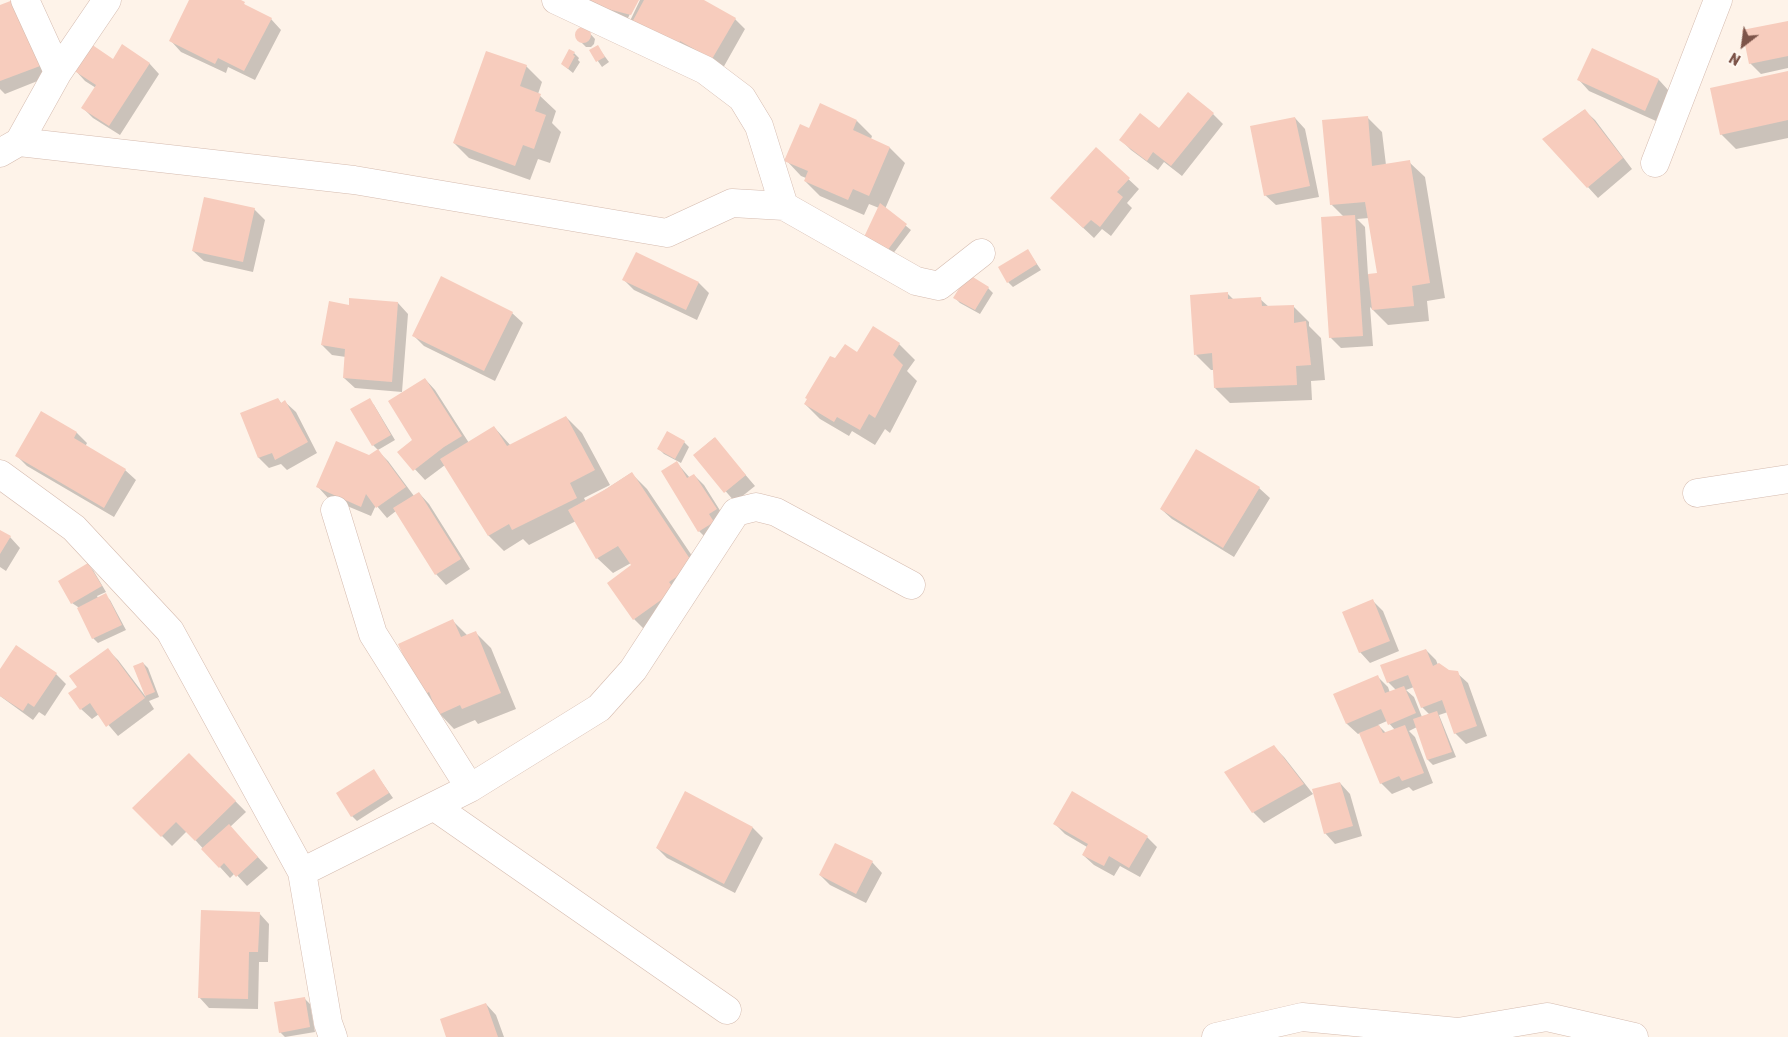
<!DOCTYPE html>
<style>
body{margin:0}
#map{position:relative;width:1788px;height:1037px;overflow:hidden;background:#fef3e9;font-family:Rubik,sans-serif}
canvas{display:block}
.north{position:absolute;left:1718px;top:20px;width:50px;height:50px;-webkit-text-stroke:4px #fff8f1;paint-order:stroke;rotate:210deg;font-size:14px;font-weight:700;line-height:20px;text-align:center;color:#7d5449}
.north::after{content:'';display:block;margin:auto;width:18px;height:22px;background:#7d5449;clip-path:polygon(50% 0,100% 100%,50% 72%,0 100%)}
</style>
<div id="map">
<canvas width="1788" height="1037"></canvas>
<div class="north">N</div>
</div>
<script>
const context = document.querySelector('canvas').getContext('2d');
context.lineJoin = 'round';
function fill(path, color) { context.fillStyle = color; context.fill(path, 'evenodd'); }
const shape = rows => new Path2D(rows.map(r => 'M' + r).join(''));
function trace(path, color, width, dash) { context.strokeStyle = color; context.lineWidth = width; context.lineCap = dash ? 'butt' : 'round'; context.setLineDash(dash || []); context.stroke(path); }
fill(shape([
 [191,0,238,0,249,8,271,19,281,30,255,80,228,67,226,73,181,52,171,41],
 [578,0,637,0,627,20,630,21,640,0,702,0,735,19,745,29,723,68],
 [0,7,50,76,5,94,0,89],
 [1788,22,1788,68,1761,74,1750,63],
 [580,29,586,29,595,39,594,44,591,47,586,47,576,37,577,32],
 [597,46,609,62,602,67,591,51],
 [1592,50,1659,80,1669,91,1656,121,1589,91,1579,80],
 [574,53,579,58,578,60,580,62,573,73,562,64],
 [113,61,149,63,159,74,120,135,93,118,83,108,96,88,85,81,75,70],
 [526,66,542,82,538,94,556,111,552,123,561,132,550,163,538,159,530,180,469,158,454,143],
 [1788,72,1788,138,1736,149,1721,134],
 [1584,110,1595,120,1632,169,1598,198,1544,139],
 [1213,114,1223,124,1182,176,1164,162,1158,170,1131,150,1121,140],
 [1367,117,1382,132,1386,165,1409,162,1425,177,1445,298,1427,301,1429,321,1388,325,1370,307,1373,346,1341,348,1331,338,1344,217,1331,204],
 [1369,218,1378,274,1368,275,1365,227,1357,219],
 [1295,118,1305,129,1319,197,1276,205,1265,195],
 [857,121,872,136,871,139,890,148,905,163,885,209,911,230,892,255,869,239,879,208,869,204,864,215,820,196,805,181,806,178,801,176,786,160,810,130],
 [1096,149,1139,189,1127,203,1132,208,1111,236,1102,229,1094,238,1062,208],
 [254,209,265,220,253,272,204,261,193,251],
 [1028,251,1041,270,1013,287,1008,282],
 [624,280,699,283,709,293,697,320,634,290],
 [988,288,993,293,980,314,960,303,955,298],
 [1227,293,1234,300,1260,299,1269,307,1293,306,1309,322,1309,326,1321,338,1325,380,1311,381,1312,400,1230,403,1215,388,1214,370,1211,370,1196,355],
 [398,303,408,314,402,392,355,388,344,378,346,357,332,355,322,345,350,306],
 [512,313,523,323,495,381,424,346,414,336],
 [873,328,899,344,915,360,907,371,917,381,890,433,885,429,875,445,852,431,849,436,820,419,805,404,857,354],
 [425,379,435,390,469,443,494,427,511,446,566,417,582,433,610,485,584,498,586,502,631,473,647,489,709,581,683,597,649,634,634,619,633,565,631,563,613,573,597,558,576,521,529,545,523,539,504,551,489,536,445,465,425,480,399,452,414,440],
 [278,399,282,404,285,402,296,412,317,453,287,470,281,464,269,468,259,458,242,413],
 [369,400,374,405,395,440,378,450,373,445],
 [41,413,77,433,87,443,85,447,125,470,136,480,114,517,27,466,17,456],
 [714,438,755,486,735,502,694,455],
 [684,442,689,447,681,463,664,454,659,449],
 [378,451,388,461,414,496,419,493,429,504,470,569,446,585,436,574,396,511,387,518,376,505,371,516,328,498,318,487],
 [677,463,690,478,694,475,704,485,726,520,709,541,699,531],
 [1259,488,1270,498,1234,557,1172,519,1161,509],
 [0,532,10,537,20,548,6,571,0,567],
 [88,565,93,570,106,592,97,596,98,598,105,595,110,600,126,630,98,643,93,638,78,607,72,603],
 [1373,601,1383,611,1399,651,1370,663,1360,652],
 [453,621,468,636,476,633,491,648,516,709,478,724,475,720,454,729,422,695],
 [108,650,118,660,146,697,135,666,143,663,148,668,159,697,149,701,154,709,118,736,99,714,92,719,81,709,70,693,79,687],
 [1426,650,1436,660,1438,665,1448,671,1457,673,1468,683,1487,736,1466,744,1455,733,1448,712,1439,715,1456,757,1433,765,1428,760,1417,727,1409,731,1415,737,1433,783,1413,791,1409,787,1392,794,1381,783,1360,733,1358,734,1347,724,1335,695,1378,677,1388,687,1390,693,1396,690,1388,682],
 [1414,687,1422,707,1429,714,1422,717,1414,697,1406,690],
 [1387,721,1395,730,1386,733,1378,725],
 [0,671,56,674,66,684,45,716,39,712,33,720,0,696],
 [1274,747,1284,757,1313,794,1264,823,1253,812],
 [189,754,246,812,230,827,268,868,247,886,235,873,230,878,187,831,172,846,134,808],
 [374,771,393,798,357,821,352,816],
 [1340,783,1350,794,1362,836,1335,844,1325,833],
 [686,793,753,828,763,838,735,893,667,858,657,848],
 [1055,824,1147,837,1157,847,1140,877,1120,866,1114,876,1094,865,1083,855,1087,847,1065,834],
 [872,862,882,873,866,903,830,885,820,875],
 [259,913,269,924,268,962,259,962,258,1009,209,1008,199,997],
 [305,999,310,1004,315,1032,285,1037,280,1032],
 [486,1004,496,1015,504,1037,447,1037]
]), '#0003');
fill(shape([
 [13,0,40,66,0,81,0,5],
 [189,0,241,0,245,2,244,4,272,18,244,71,218,58,215,64,169,41],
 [590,0,639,0,631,15,608,9],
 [644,0,704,0,736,18,712,59,680,41,675,50,630,26],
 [1788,21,1788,56,1749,64,1742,30],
 '575 35a8 8 0 1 1 16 0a8 8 0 1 1-16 0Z',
 [91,44,113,59,122,44,150,63,109,126,81,108,96,85,73,70],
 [598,45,605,57,596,62,589,50],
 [1592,48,1659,79,1645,111,1577,80],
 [569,49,575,52,573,55,575,56,568,69,561,64],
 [486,51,527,65,520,86,541,94,535,111,546,115,534,149,523,145,515,166,453,143],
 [1788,71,1788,120,1720,135,1710,88],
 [1188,92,1214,113,1171,166,1153,152,1147,161,1119,140,1140,113,1159,128],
 [820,103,857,120,853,130,890,147,869,196,853,189,848,200,804,181,808,171,784,161,800,124,809,128],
 [1585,109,1623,158,1587,188,1542,139],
 [1368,116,1372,166,1410,160,1430,283,1412,286,1414,306,1372,310,1368,274,1377,273,1365,202,1330,205,1322,120],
 [1295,117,1310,186,1264,196,1250,126],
 [1096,147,1130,178,1117,192,1123,197,1100,227,1091,220,1083,228,1050,198],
 [204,197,255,208,243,262,192,251],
 [880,203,907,224,887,251,864,237],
 [1355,215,1363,336,1329,338,1321,217],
 [1028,249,1037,264,1007,283,998,267],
 [636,252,699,282,686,310,622,280],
 [968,274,989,287,975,310,953,298],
 [441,276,513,312,484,371,412,336],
 [1228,292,1228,299,1261,297,1262,306,1294,305,1294,323,1306,321,1311,365,1296,366,1297,385,1214,388,1212,353,1194,355,1190,295],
 [349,298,398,302,392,382,343,378,345,349,321,345,329,301,349,305],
 [873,326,900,343,893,355,903,365,875,418,869,414,860,430,837,417,834,422,804,404,807,399,805,398,830,356,835,358,845,344,857,352],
 [425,378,462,436,444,447,413,471,397,452,412,440,388,401],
 [278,398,281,403,285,400,308,442,275,460,272,453,258,458,240,413],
 [370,398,391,435,372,446,350,409],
 [41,411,77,432,74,438,126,469,104,508,15,456],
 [566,416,595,470,570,483,577,498,512,530,509,524,488,536,440,459,494,426,507,446],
 [667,431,685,441,675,459,657,449],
 [715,437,746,475,724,493,693,455],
 [336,441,369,455,378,449,406,487,376,508,366,494,361,507,316,487],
 [1196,449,1260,487,1223,548,1160,509],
 [677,461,687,478,694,474,717,509,709,514,714,522,698,532,661,471],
 [632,472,694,565,669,582,675,590,633,620,607,583,631,565,618,546,596,559,568,510,606,489],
 [419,492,461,559,435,575,393,508],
 [0,530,11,536,0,554],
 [88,563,102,586,71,604,58,581],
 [106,593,122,625,92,639,77,608],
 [1373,599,1390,641,1359,653,1342,612],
 [453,619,461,637,476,631,501,693,462,709,460,705,438,715,429,692,421,696,398,644],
 [16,645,57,673,34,707,28,703,23,711,0,696,0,669],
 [108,648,145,698,106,727,90,703,80,710,68,693,77,687,69,676],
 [1426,649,1433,666,1439,663,1449,670,1458,671,1477,726,1454,734,1442,700,1421,708,1408,675,1387,683,1380,665],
 [143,662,155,692,145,696,133,666],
 [1378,675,1385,693,1404,686,1416,713,1388,725,1381,709,1346,724,1333,694],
 [1437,711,1452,752,1427,760,1413,719],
 [1379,725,1383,733,1405,725,1424,773,1402,781,1399,776,1380,784,1359,733],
 [1274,745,1304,784,1252,813,1224,772],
 [189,753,236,801,195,841,176,822,161,837,132,808],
 [374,769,389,793,351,817,336,793],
 [1340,782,1353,826,1324,834,1312,789],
 [685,791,753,827,724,884,656,848],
 [1072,791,1148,836,1129,868,1109,856,1104,866,1082,855,1088,844,1053,824],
 [229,824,258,857,236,877,224,863,219,868,201,849],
 [835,843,873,861,856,894,819,875],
 [201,910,260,912,258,952,249,952,248,999,198,998],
 [305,997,310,1027,279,1033,274,1002],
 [486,1003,498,1037,446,1037,440,1019]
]), '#f7ccbd');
const street = shape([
 [25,0,58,72],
 [556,0,705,70,742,98,759,126,784,206],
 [19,142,58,72,107,0],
 [0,153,19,142,354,180,667,233,732,203,784,206,916,281,939,286,981,253],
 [1655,163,1718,0],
 [0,474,74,528,170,631,302,872,328,1023,333,1037],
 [1697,493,1788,479],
 [335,510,373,634,470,788],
 [435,807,727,1010],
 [302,872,470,788,599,708,633,670,736,512,756,507,776,512,911,585],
 [1216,1037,1302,1017,1458,1032,1547,1017,1634,1037]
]);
trace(street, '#d5bbaf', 29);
trace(street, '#fff', 28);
</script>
